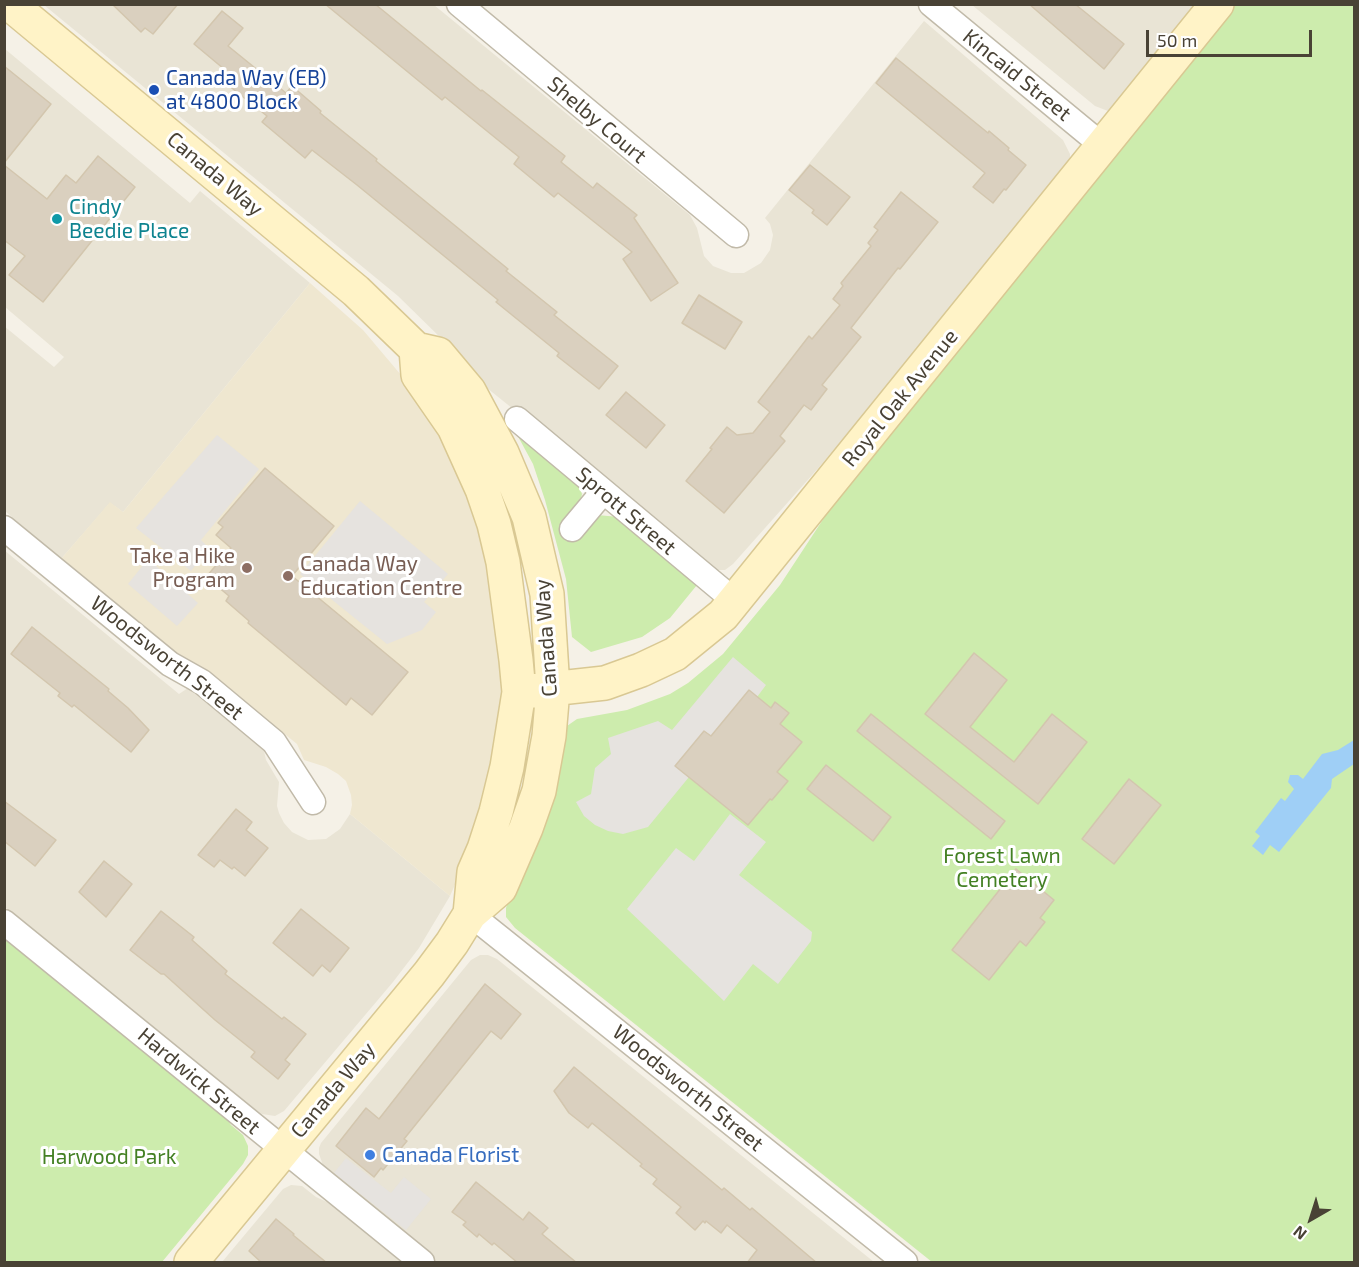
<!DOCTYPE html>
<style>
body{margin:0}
#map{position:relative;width:1359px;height:1267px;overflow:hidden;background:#f5f1e7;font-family:"Exo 2",sans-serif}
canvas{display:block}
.frame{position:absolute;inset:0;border:6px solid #494235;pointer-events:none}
.north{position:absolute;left:1281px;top:1189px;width:60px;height:60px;-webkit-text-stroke:4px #fff;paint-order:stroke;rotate:219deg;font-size:16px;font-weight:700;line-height:24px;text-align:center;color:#494235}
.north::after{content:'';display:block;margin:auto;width:21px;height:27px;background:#494235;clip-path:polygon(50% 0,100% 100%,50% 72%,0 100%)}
.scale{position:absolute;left:1146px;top:30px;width:166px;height:27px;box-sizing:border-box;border:3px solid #494235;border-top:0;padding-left:8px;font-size:18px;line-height:21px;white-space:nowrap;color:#494235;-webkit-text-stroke:4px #fff;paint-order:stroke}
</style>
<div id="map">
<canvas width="1359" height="1267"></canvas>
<div class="frame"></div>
<div class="north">N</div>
<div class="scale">50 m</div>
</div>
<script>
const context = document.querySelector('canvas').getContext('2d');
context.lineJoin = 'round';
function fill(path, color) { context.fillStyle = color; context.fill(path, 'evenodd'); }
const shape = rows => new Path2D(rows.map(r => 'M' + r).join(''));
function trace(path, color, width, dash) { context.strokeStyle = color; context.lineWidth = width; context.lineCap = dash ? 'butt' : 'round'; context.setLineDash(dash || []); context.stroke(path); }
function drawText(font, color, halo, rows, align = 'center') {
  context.font = font + ' "Exo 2",sans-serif'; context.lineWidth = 6; context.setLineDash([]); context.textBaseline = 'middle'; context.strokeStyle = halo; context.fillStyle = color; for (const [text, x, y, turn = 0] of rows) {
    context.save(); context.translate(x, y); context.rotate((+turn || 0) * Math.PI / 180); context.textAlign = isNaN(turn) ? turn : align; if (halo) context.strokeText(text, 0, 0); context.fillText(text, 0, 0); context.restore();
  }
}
fill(shape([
 [44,5,434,5,690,215,697,228,704,256,713,266,731,273,744,273,761,263,770,250,773,235,770,224,765,218,924,21,1063,140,1070,154,1070,164,1067,171,821,465,733,564,725,570,714,570,472,376,448,345,398,296],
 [972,5,1197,5,1108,111,1095,106],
 [5,49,190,203,200,191,310,283,123,512,110,503,61,559,5,511,4,326,54,367,64,357,5,307],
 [4,550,179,694,191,686,262,742,266,760,279,782,277,806,279,813,284,823,292,832,308,840,326,839,340,829,350,814,450,896,419,948,393,982,284,1111,275,1116,262,1114,232,1095,5,907],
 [480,955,488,955,497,959,874,1262,436,1262,351,1194,323,1165,319,1154,319,1148,321,1143,471,960],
 [291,1185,302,1186,316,1197,336,1206,407,1262,222,1262,283,1189]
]), '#e9e4d5');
fill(shape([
 [310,283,363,330,412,388,434,420,479,512,504,638,502,724,474,841,450,896,350,814,352,805,351,795,346,781,338,774,326,767,304,760,297,744,206,670,180,657,61,559,110,502,123,512]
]), '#efe7d0');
fill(shape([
 [1235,5,1354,5,1354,1262,932,1262,515,928,506,917,506,908,563,732,567,726,577,719,627,710,670,694,688,683,723,654,780,585,841,492,868,457],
 [514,429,578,483,582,494,580,503,597,515,619,517,697,585,670,618,642,637,591,652,572,637,566,579,545,500,533,464],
 [5,935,225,1116,231,1125,243,1135,248,1146,248,1155,243,1164,162,1262,5,1262]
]), '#cdecad');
fill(shape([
 [217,435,259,469,201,540,209,548,191,571,136,528],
 [360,501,448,574,424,602,436,612,422,630,387,644,300,574],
 [148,559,198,603,177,626,128,584],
 [733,657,766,685,757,697,711,736,704,731,676,766,689,777,648,827,623,834,608,831,595,825,584,816,576,802,591,794,595,768,611,754,608,738,658,721,672,730],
 [730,814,766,842,739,875,812,932,811,941,778,984,753,964,724,1001,627,909,676,848,694,861],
 [346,1158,391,1193,404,1177,431,1199,406,1230,334,1173]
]), '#e6e3df');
fill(shape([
 [1354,740,1354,764,1332,779,1331,788,1279,852,1270,845,1263,855,1252,846,1260,836,1255,832,1281,798,1285,801,1294,789,1288,782,1290,775,1298,775,1303,779,1322,754,1338,750]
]), '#9fcff6');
const building = shape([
 [112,4,178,4,153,34,145,28,141,32,112,4],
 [325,4,375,4,481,91,482,90,565,156,561,162,593,188,597,183,637,215,634,218,678,283,651,301,623,259,632,252,558,193,554,197,514,164,519,157,445,97,442,100,325,4],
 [1029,4,1075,4,1124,44,1104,69,1029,4],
 [222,11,243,28,228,46,286,93,292,86,321,111,320,113,377,159,376,161,508,269,506,271,557,312,554,315,618,366,599,389,557,356,559,353,496,302,498,300,357,185,312,150,305,158,262,122,267,116,218,77,224,69,194,44,222,11],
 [896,58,988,133,989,131,1009,148,1008,150,1026,165,1006,190,1004,189,993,203,973,187,985,173,876,83,896,58],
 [4,66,51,104,4,163,4,66],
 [98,156,135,187,43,302,9,275,25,256,4,240,4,165,47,199,66,175,76,183,98,156],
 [810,165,850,197,827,225,812,213,814,210,789,190,810,165],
 [901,192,938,222,900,269,898,268,851,328,861,337,822,385,827,389,811,410,804,405,780,436,785,441,724,513,686,481,712,449,710,448,727,427,737,435,753,433,770,412,758,402,809,336,812,339,840,305,833,299,843,286,841,283,871,246,868,243,878,230,874,227,901,192],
 [699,295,742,322,725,349,682,323,699,295],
 [626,392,665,425,646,448,606,415,626,392],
 [265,468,334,526,292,576,408,672,372,715,351,698,346,705,248,623,249,621,226,601,229,596,206,577,231,548,216,535,223,527,218,523,265,468],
 [32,627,109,689,108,691,128,708,149,730,131,752,74,705,72,707,58,696,60,693,11,654,32,627],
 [974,653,1007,680,970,727,1014,762,1052,714,1087,742,1038,804,925,714,974,653],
 [749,690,771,708,775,702,789,713,780,724,802,742,777,772,788,781,772,800,770,799,748,825,675,766,704,731,711,736,749,690],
 [871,714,1005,821,991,839,857,731,871,714],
 [826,765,891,817,873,841,807,789,826,765],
 [1129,779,1161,805,1114,864,1082,839,1129,779],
 [4,801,56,840,35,866,4,841,4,801],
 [236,809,252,822,246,830,268,848,245,876,234,867,232,869,220,860,214,867,198,855,236,809],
 [104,861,132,884,106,917,79,892,104,861],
 [1016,869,1054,900,1040,918,1045,922,1026,946,1020,941,989,980,952,950,1016,869],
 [301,909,349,948,330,972,322,965,313,976,273,943,301,909],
 [161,911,194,937,192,940,227,971,225,974,282,1019,284,1017,306,1034,285,1060,290,1064,278,1079,251,1057,255,1052,215,1020,164,974,161,974,130,950,161,911],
 [485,984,521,1014,501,1039,491,1031,404,1139,407,1141,383,1170,381,1168,374,1177,336,1146,366,1108,379,1119,485,984],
 [574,1067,722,1190,724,1188,750,1210,752,1208,817,1263,747,1263,757,1250,727,1225,721,1233,706,1221,705,1223,703,1221,695,1230,676,1213,681,1207,653,1184,657,1179,640,1166,642,1164,592,1123,588,1128,569,1113,554,1091,574,1067],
 [476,1182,523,1220,529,1212,548,1228,542,1234,577,1263,518,1263,494,1243,492,1245,479,1234,477,1237,463,1225,466,1222,452,1212,476,1182],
 [276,1219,294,1234,293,1235,327,1263,262,1263,249,1251,276,1219]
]);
fill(building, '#dad0bf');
trace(building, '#d3c6ae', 1.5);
const street = shape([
 [459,4,736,235],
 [931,4,1103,146],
 [517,419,736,602],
 [4,528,170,664,202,682,274,742,313,802],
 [572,529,603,492],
 [470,914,905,1262],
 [4,922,422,1262]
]);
const secondary = shape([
 [10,4,356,291,416,349,418,375,454,427,482,489,494,524,503,562,516,660,519,692,507,767,496,812,484,849,474,872,470,914],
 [532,691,605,683,641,670,675,654,723,615,1217,4],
 [191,1262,429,974,452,943,470,914,500,888,526,828,539,791,549,736,553,689,547,594,529,517,502,453,469,391,438,354,416,349]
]);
trace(street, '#c1baa9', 27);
trace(secondary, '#d9c893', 36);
trace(street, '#fff', 24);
trace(secondary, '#fff3c7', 33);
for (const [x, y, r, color] of [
 [154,90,6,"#1a4fb4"],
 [57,219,6,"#0f9aa8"],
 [247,568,6,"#8d6e63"],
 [288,576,6,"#8d6e63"],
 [370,1155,6,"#3f7fe0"]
]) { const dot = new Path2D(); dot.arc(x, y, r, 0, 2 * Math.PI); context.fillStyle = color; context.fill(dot); trace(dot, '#fff', 2); }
drawText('21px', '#494235', '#fff', [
 ["Kincaid Street",1017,75,39],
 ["Shelby Court",597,120,40],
 ["Canada Way",215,174,40],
 ["Royal Oak Avenue",900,398,-51],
 ["Sprott Street",626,511,40],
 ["Canada Way",546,638,-94],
 ["Woodsworth Street",167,658,38],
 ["Hardwick Street",199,1081,40],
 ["Woodsworth Street",688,1088,39],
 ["Canada Way",333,1090,-50]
]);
drawText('21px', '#164399', '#fff', [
 ["Canada Way (EB)",166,78],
 ["at 4800 Block",166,102]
], 'left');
drawText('21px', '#0d838f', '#fff', [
 ["Cindy",69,207],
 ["Beedie Place",69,231]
], 'left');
drawText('21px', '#785e54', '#fff', [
 ["Take a Hike",235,556],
 ["Program",235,580],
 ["Canada Way",300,564,"left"],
 ["Education Centre",300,588,"left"]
], 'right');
drawText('21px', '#438023', '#fff', [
 ["Forest Lawn",1002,856],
 ["Cemetery",1002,880],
 ["Harwood Park",109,1157]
]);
drawText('21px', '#366cbe', '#fff', [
 ["Canada Florist",382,1155]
], 'left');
</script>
